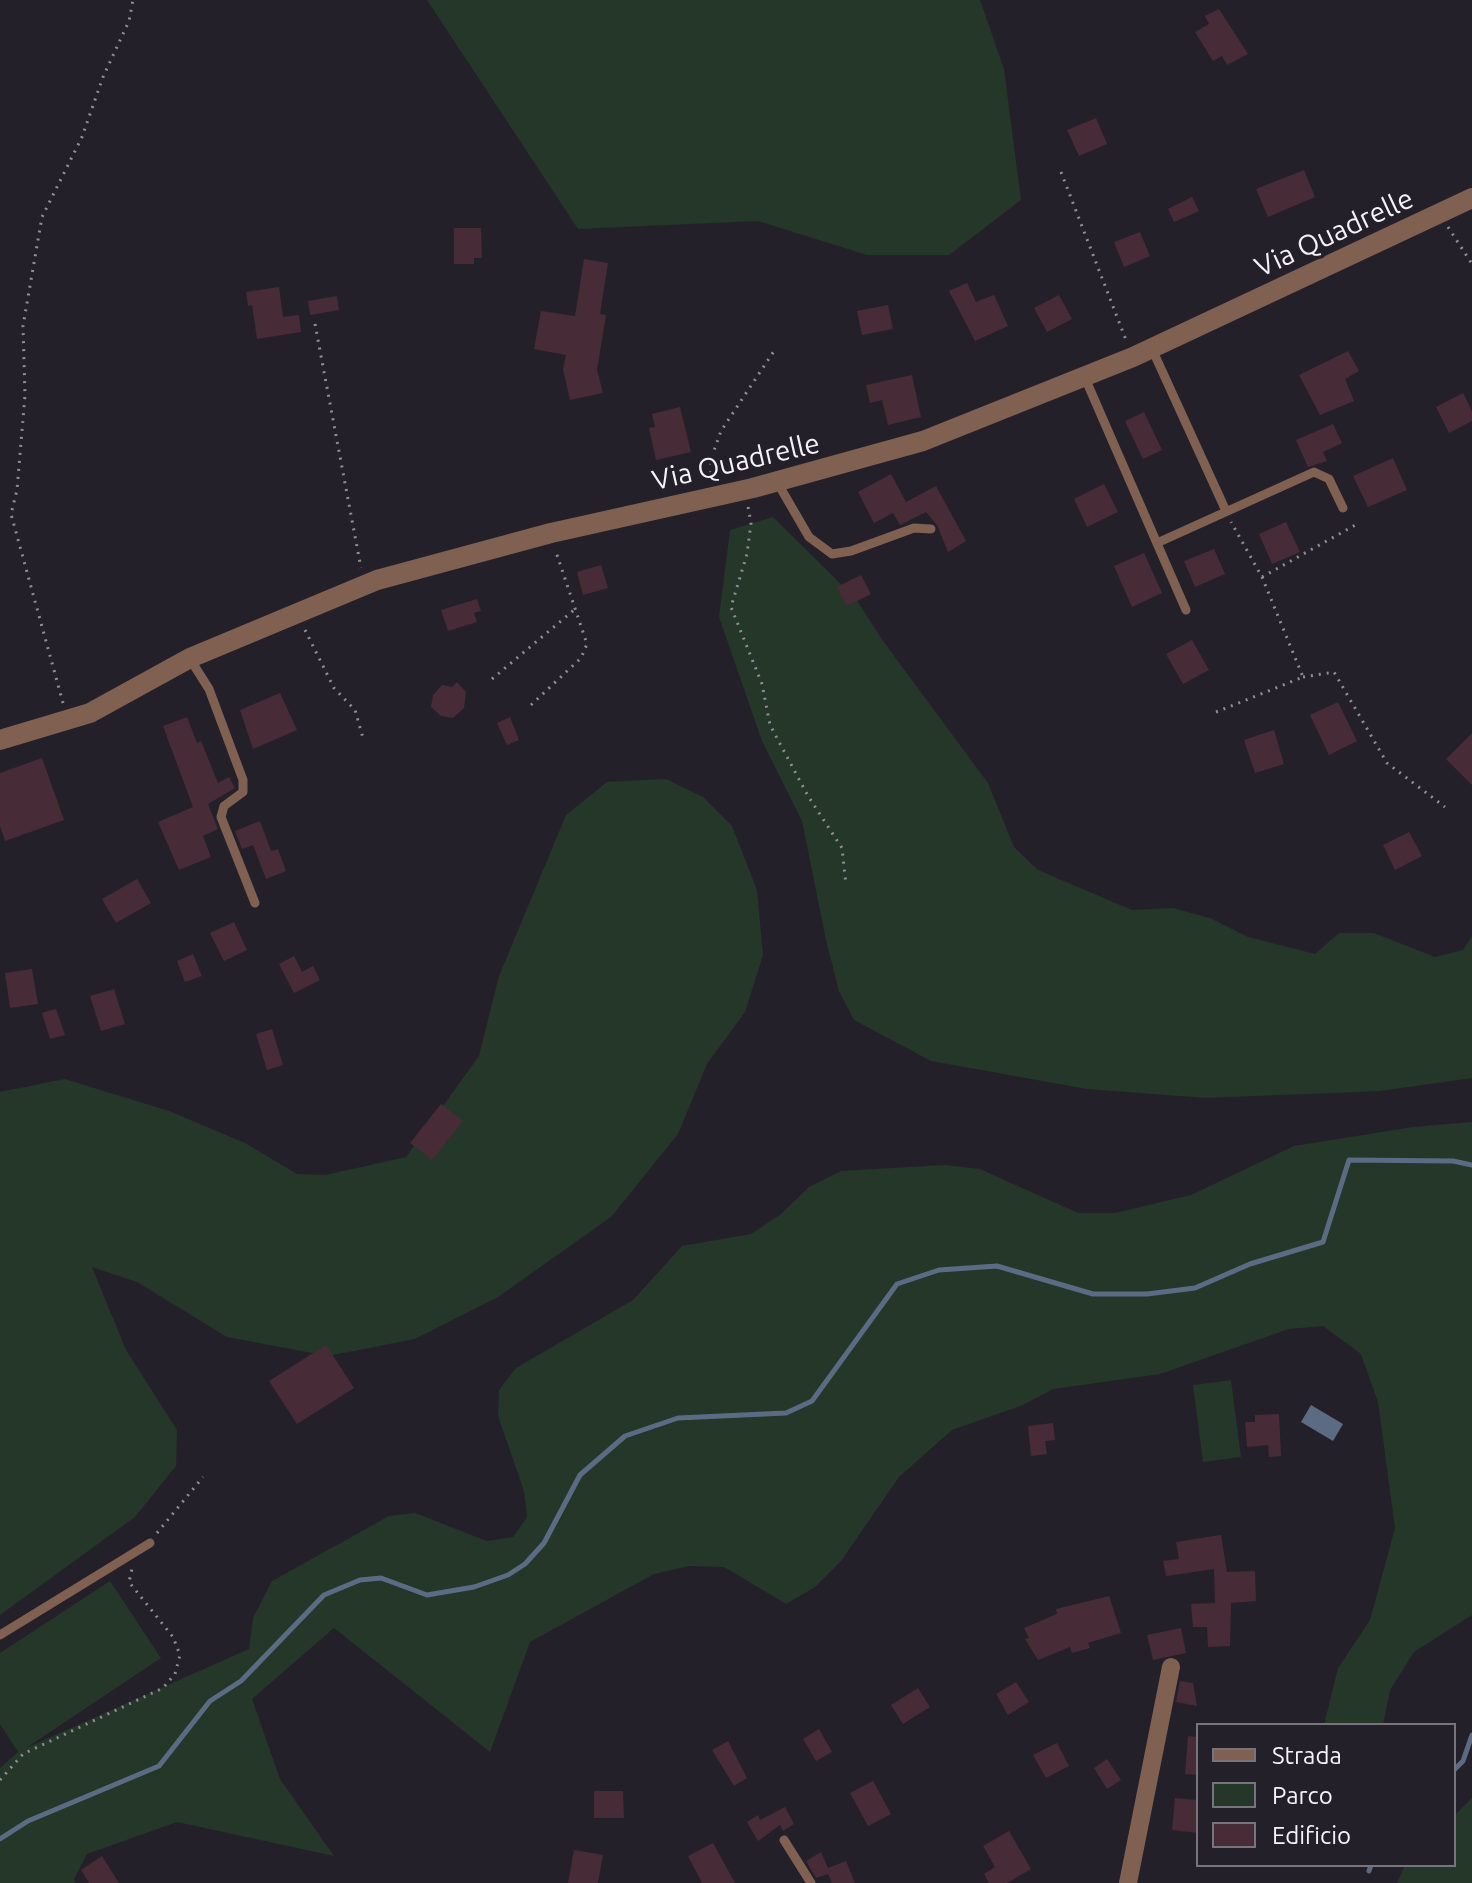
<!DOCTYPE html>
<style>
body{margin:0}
#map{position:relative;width:1472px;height:1883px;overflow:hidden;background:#24202a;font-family:Ubuntu,sans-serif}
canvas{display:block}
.legend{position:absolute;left:1196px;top:1723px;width:260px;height:144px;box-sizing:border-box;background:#24202a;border:2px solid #78747d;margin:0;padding:10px 14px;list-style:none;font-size:24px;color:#f5f3f9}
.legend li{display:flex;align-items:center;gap:16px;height:40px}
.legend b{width:40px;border:2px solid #78747d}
</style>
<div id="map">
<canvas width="1472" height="1883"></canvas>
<ul class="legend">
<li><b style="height:10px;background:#7f6051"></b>Strada</li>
<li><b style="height:22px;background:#243728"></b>Parco</li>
<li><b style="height:22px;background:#472b37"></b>Edificio</li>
</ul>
</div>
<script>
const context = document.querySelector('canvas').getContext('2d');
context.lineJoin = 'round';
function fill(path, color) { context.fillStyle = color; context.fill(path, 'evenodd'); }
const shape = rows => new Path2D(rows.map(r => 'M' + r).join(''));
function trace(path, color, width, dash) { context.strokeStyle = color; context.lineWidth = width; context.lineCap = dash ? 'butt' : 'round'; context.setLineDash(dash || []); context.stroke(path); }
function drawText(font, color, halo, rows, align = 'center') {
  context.font = font + ' Ubuntu,sans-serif'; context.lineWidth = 7; context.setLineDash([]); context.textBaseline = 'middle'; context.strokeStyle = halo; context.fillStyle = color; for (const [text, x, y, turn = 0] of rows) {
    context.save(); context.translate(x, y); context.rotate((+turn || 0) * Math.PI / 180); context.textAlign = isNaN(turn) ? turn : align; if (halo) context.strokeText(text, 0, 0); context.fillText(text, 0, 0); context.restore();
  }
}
fill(shape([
 [427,0,980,0,1004,69,1021,200,949,255,867,255,758,221,578,229],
 [773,517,856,599,883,641,988,783,1014,847,1038,870,1132,910,1173,908,1210,918,1248,937,1315,954,1339,933,1374,933,1435,957,1463,950,1472,936,1472,1078,1380,1091,1206,1098,1087,1089,931,1061,854,1020,839,991,826,940,802,821,762,741,719,617,730,530],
 [666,779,703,797,732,826,757,890,763,955,745,1012,707,1064,678,1134,611,1217,498,1297,415,1339,328,1356,227,1337,137,1282,92,1267,126,1350,177,1430,176,1466,135,1517,0,1615,0,1092,65,1079,169,1111,245,1143,297,1174,325,1175,406,1157,479,1056,499,976,566,815,607,782],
 [1472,1122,1472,1615,1414,1652,1390,1690,1383,1725,1324,1725,1338,1668,1370,1620,1395,1528,1378,1402,1361,1354,1323,1326,1289,1329,1160,1374,1053,1389,1023,1405,952,1430,899,1477,841,1561,815,1587,786,1604,724,1567,689,1566,654,1574,530,1642,490,1752,334,1628,252,1699,280,1779,334,1856,177,1822,87,1854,74,1879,75,1883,0,1883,0,1768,18,1752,0,1724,0,1653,110,1581,161,1658,26,1748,249,1649,253,1618,272,1581,389,1516,415,1513,487,1541,513,1537,527,1517,524,1491,498,1416,499,1390,516,1368,633,1300,682,1246,751,1234,781,1214,809,1187,841,1171,945,1165,980,1169,1078,1213,1115,1213,1191,1195,1294,1146,1413,1127],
 [1231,1380,1241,1457,1203,1462,1193,1385],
 [1472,1798,1472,1883,1397,1883,1405,1865,1454,1865,1454,1816]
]), '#243728');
fill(shape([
 [1311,1405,1343,1424,1333,1441,1301,1422]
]), '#5c6b84');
trace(shape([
 [1454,1770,1463,1761,1472,1735],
 [0,1839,28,1821,159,1766,210,1701,241,1681,324,1595,360,1580,381,1578,427,1595,474,1587,508,1575,525,1564,544,1543,580,1475,625,1436,678,1418,786,1413,812,1401,897,1284,939,1270,997,1266,1093,1294,1147,1294,1195,1288,1250,1264,1323,1242,1349,1160,1453,1161,1472,1165],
 [1369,1871,1371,1865]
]), '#5c6b84', 5);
fill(shape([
 [1219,9,1248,54,1227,65,1222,56,1213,61,1195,32,1209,24,1205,16],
 [1096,118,1107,144,1079,156,1067,130],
 [1304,170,1315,197,1268,217,1256,189],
 [1192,197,1199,211,1174,222,1168,209],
 [454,228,481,228,482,258,474,258,474,264,454,264],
 [1140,232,1150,256,1124,267,1114,242],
 [584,259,608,263,600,314,606,315,597,370,603,393,570,400,563,369,566,355,534,349,541,311,575,316],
 [967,283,976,302,994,295,1008,326,975,341,949,291],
 [279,287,283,317,299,315,301,332,257,339,252,305,248,306,246,292],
 [1059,295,1072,319,1047,332,1034,308],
 [337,296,339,310,310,315,308,301],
 [888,305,893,329,862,335,857,311],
 [1348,351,1359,371,1345,379,1354,401,1320,415,1299,375],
 [912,375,921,417,888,425,882,400,870,403,866,385],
 [1463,393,1472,411,1472,421,1449,433,1436,407],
 [680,407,691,452,656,460,649,428,655,427,652,414],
 [1144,412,1162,450,1143,459,1125,421],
 [1333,424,1342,443,1323,452,1327,461,1308,467,1296,440],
 [1393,458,1407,490,1368,507,1353,476],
 [891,474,906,502,936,486,966,541,948,552,937,525,926,512,900,525,893,513,874,523,858,492],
 [1104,484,1118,512,1087,527,1074,499],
 [1286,522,1300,552,1272,564,1259,534],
 [1214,549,1225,574,1195,587,1184,561],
 [1144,553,1162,593,1132,607,1114,566],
 [601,565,608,588,583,595,577,572],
 [861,575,871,594,847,606,837,587],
 [477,599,481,611,474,613,477,622,448,631,441,610],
 [1192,640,1209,670,1183,684,1166,654],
 [457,682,466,692,464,708,453,718,441,716,431,707,433,695,442,685,452,687],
 [280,693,297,730,253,749,240,710],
 [1338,702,1357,741,1329,755,1310,715],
 [187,717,197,743,201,741,218,783,229,777,235,788,208,804,218,829,203,836,211,857,179,870,158,822,193,807,163,726],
 [510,717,519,740,507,745,497,723],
 [1274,730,1284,764,1255,773,1244,740],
 [1472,733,1472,785,1446,759],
 [42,758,64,820,5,841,0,826,0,773],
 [260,821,271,851,278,849,286,871,266,879,253,845,242,849,235,831],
 [1409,832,1422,856,1395,870,1383,845],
 [137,879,151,903,116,923,102,899],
 [234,922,247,950,224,961,210,933],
 [193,954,202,976,185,982,177,961],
 [294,956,302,972,313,966,320,980,294,993,279,964],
 [32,969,38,1004,10,1008,5,973],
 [114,989,125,1024,101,1031,90,996],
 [56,1009,65,1035,50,1039,42,1013],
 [272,1029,283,1065,267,1070,256,1034],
 [441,1104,463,1121,432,1160,410,1143],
 [326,1345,354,1388,297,1424,269,1381],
 [1279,1414,1281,1456,1269,1457,1268,1445,1247,1447,1245,1422,1255,1422,1255,1415],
 [1053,1423,1055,1440,1045,1441,1047,1454,1031,1456,1028,1426],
 [1221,1535,1227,1572,1255,1571,1256,1601,1231,1603,1230,1646,1208,1647,1207,1627,1193,1627,1191,1604,1215,1603,1214,1569,1166,1576,1163,1561,1179,1559,1176,1542],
 [1109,1596,1121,1633,1088,1643,1090,1648,1072,1653,1070,1647,1038,1660,1025,1639,1029,1638,1024,1628,1057,1614,1056,1609],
 [1181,1628,1186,1653,1153,1660,1147,1635],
 [1180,1681,1193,1683,1197,1706,1176,1702],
 [1016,1682,1029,1702,1008,1715,996,1694],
 [918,1688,930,1707,903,1724,891,1705],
 [819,1729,832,1752,816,1761,803,1739],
 [1188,1736,1198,1737,1198,1775,1185,1774],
 [728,1741,747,1778,734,1786,712,1750],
 [1057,1743,1069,1766,1046,1778,1033,1755],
 [1107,1759,1121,1780,1107,1789,1094,1768],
 [873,1781,891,1814,868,1826,850,1793],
 [594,1791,623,1791,624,1818,594,1818],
 [1175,1798,1198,1800,1198,1833,1172,1830],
 [785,1807,794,1824,783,1831,780,1825,758,1841,747,1822,758,1815,760,1820],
 [1009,1831,1031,1869,1007,1883,989,1883,984,1874,995,1867,983,1846],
 [713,1843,735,1883,702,1883,688,1856],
 [574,1850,603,1855,598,1883,568,1883],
 [821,1852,828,1868,846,1861,855,1883,832,1883,828,1874,816,1878,806,1861],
 [102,1856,119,1883,89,1883,81,1870]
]), '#472b37');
trace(shape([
 [1061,172,1126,340],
 [1448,227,1472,264],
 [315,324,361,568],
 [711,481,711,459,721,431,774,351],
 [748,507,751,523,747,554,731,607,762,684,770,725,808,796,842,848,846,885],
 [1262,577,1359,523],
 [305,630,334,688,355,710,363,738],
 [1303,677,1334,672,1387,763,1445,807],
 [492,679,574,610],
 [63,703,11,514,17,490,25,395,23,326,42,217,82,137,103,77,129,21,133,0],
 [531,705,581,658,587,644,555,549],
 [1216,712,1303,677,1262,577,1231,522],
 [157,1533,203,1477],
 [0,1780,23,1754,163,1688,175,1674,180,1655,173,1637,129,1582,132,1569]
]), '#908d95', 3, [2, 6]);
trace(shape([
 [1152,349,1226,511],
 [1085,378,1186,610],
 [777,482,809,537,832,554,851,551,914,528,931,529],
 [1157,543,1314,472,1329,479,1343,508],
 [190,659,209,689,243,780,243,792,224,806,221,817,255,903],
 [0,1635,150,1543],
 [784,1840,811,1883]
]), '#7f6051', 9);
trace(shape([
 [1128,1883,1171,1667]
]), '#7f6051', 18);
trace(shape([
 [0,740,90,713,190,658,377,580,551,533,753,488,923,441,1133,357,1472,198]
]), '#7f6051', 20);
drawText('28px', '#f5f3f9', '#24202a', [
 ["Via Quadrelle",1334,233,-25],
 ["Via Quadrelle",736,462,-13]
]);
</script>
